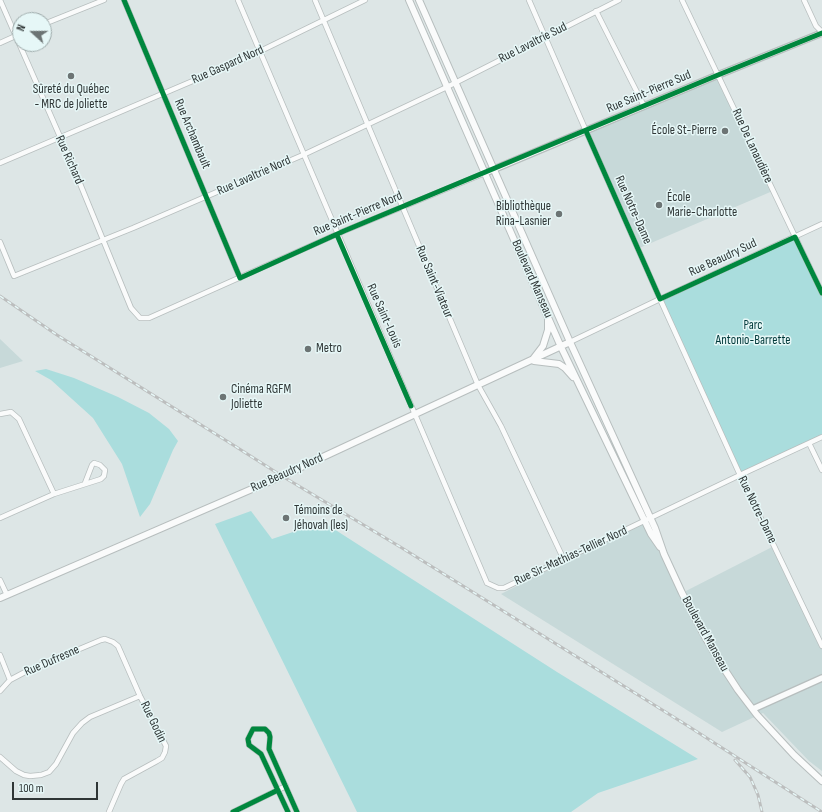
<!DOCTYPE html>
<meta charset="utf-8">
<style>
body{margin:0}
#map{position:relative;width:822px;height:812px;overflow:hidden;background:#dde6e6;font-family:"Sofia Sans Condensed",sans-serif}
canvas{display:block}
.north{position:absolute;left:12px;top:12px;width:40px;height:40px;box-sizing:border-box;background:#e6f7f7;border:1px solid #9daaaa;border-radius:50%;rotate:291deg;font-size:11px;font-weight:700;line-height:16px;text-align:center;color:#2f3636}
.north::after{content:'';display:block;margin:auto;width:14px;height:18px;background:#6c7474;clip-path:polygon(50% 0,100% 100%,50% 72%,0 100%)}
.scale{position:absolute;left:12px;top:782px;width:86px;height:18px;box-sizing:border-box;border:2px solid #2f3636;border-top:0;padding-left:5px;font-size:12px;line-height:14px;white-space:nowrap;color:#2f3636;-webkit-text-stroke:3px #e6f7f7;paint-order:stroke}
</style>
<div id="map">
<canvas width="822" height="812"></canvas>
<div class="north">N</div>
<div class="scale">100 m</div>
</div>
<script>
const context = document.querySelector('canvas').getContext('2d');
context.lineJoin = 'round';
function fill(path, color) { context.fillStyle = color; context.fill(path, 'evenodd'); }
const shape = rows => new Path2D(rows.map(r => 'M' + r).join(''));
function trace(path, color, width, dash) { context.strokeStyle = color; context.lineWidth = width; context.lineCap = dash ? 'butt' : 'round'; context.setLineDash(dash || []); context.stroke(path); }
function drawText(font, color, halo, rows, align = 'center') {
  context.font = font + ' "Sofia Sans Condensed",sans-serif'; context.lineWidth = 3; context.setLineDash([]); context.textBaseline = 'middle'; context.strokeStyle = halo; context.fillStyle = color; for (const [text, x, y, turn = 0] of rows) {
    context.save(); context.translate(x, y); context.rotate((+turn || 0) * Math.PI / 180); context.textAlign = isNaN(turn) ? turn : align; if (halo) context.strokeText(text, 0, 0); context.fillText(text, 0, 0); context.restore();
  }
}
fill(shape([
 [718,75,775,190,637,249,586,131],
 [0,339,23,361,0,368],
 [645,521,664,554,682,593,774,546,822,642,822,771,809,761,763,713,722,732,501,594]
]), '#c7d9d9');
fill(shape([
 [795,237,822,293,822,437,740,475,660,299],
 [46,369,74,378,118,397,149,413,169,429,178,441,173,450,150,504,140,517,122,464,93,418,51,380,35,371],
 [251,511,272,539,323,522,557,672,698,759,598,793,571,812,357,812,215,524]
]), '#add');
const minor = shape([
 [0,0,72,164,131,308,140,318,149,318,344,231,485,173],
 [124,0,240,278],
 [238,0,487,583,498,588,504,588,740,475,822,437],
 [315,0,478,385,501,426,564,560],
 [529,0,586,131,660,299,740,475,822,646],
 [682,0,822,293],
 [804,0,816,26,822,32],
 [596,11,644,106],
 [44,24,104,0],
 [0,43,20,34],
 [0,163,242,60,365,0],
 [0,242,14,276,133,228,303,155,447,87,619,0],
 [570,342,660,299,822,224],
 [0,414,11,412,19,419,54,494],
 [809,443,822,470],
 [0,518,54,494,101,479,104,476,105,470,100,465,94,463,92,465,85,483],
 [0,580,7,595],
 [0,655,10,680],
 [0,691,10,680,27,671,101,640,105,639,113,642,118,646,140,696,166,746,165,752,162,758,157,761,124,779,121,784,109,812],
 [0,757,16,771,24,775,30,776,41,775,49,772,56,764,73,733,82,723,90,717,140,696],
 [233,812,286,786],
 [288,812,261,754,249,745,248,739,253,729,265,729,269,733,270,737,269,749,297,812]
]);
const tertiary = shape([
 [485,173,718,75,822,33],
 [753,709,822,678]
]);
const secondary = shape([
 [409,0,561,347,651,534,660,547],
 [419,0,570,342,655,528,664,554,682,593,705,637,721,664,738,690,757,715,794,755,822,781],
 [533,359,543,346,548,330,548,320],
 [534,361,559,364,565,368,573,377],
 [0,598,282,476,570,342]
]);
trace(minor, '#b7bebe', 6);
trace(tertiary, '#b7bebe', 8);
trace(secondary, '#b7bebe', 8);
trace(minor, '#fafbfb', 4.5);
trace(tertiary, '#fafbfb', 5.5);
trace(secondary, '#fafbfb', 6);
const rail = shape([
 [0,296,57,335,230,443,282,476,402,548,688,726,822,812],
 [735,760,750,777,758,795,762,812]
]);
trace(rail, '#bcbebe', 3);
trace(rail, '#e6f7f7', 1.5, [4.5]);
trace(shape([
 [124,0,240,278,344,231,718,75,822,33],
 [586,131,660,299,795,237,822,293],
 [337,235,411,406],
 [233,812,278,790],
 [288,812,261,754,249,745,248,739,253,729,265,729,269,733,270,737,269,749,297,812]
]), '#00873e', 5);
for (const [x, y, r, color] of [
 [71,76,4,"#6c7474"],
 [725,131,4,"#6c7474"],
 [659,205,4,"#6c7474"],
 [559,214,4,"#6c7474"],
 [308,349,4,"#6c7474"],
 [223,397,4,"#6c7474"],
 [286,518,4,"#6c7474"]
]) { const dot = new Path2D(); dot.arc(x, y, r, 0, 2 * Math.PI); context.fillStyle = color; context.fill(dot); trace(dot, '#e6f7f7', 1.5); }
drawText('13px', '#2f3636', '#e6f7f7', [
 ["Rue Lavaltrie Sud",533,43,-27],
 ["Rue Gaspard Nord",228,65,-24],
 ["Rue Saint-Pierre Sud",649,92,-23],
 ["Rue Archambault",192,134,67],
 ["Rue De Lanaudière",752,146,65],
 ["Rue Richard",69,160,66],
 ["Rue Lavaltrie Nord",254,176,-24],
 ["Rue Notre-Dame",633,210,66],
 ["Rue Saint-Pierre Nord",358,214,-23],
 ["Rue Beaudry Sud",723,258,-25],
 ["Boulevard Manseau",532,279,66],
 ["Rue Saint-Viateur",434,282,67],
 ["Rue Saint-Louis",384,316,66],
 ["Rue Beaudry Nord",287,473,-24],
 ["Rue Notre-Dame",757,510,64],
 ["Rue Sir-Mathias-Tellier Nord",571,556,-25],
 ["Boulevard Manseau",705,634,61],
 ["Rue Dufresne",52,661,-24],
 ["Rue Godin",153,722,64]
]);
drawText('13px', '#2f3636', '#e6f7f7', [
 ["Sûreté du Québec",71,90,"center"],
 ["- MRC de Joliette",71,105,"center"],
 ["École St-Pierre",717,131,"right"],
 ["École",667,198],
 ["Marie-Charlotte",667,213],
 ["Bibliothèque",551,207,"right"],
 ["Rina-Lasnier",551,222,"right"],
 ["Metro",316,349],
 ["Cinéma RGFM",231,390],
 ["Joliette",231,405],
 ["Témoins de",294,511],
 ["Jéhovah (les)",294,526]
], 'left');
drawText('13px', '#00393a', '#e6f7f7', [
 ["Parc",753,326],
 ["Antonio-Barrette",753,341]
]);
</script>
